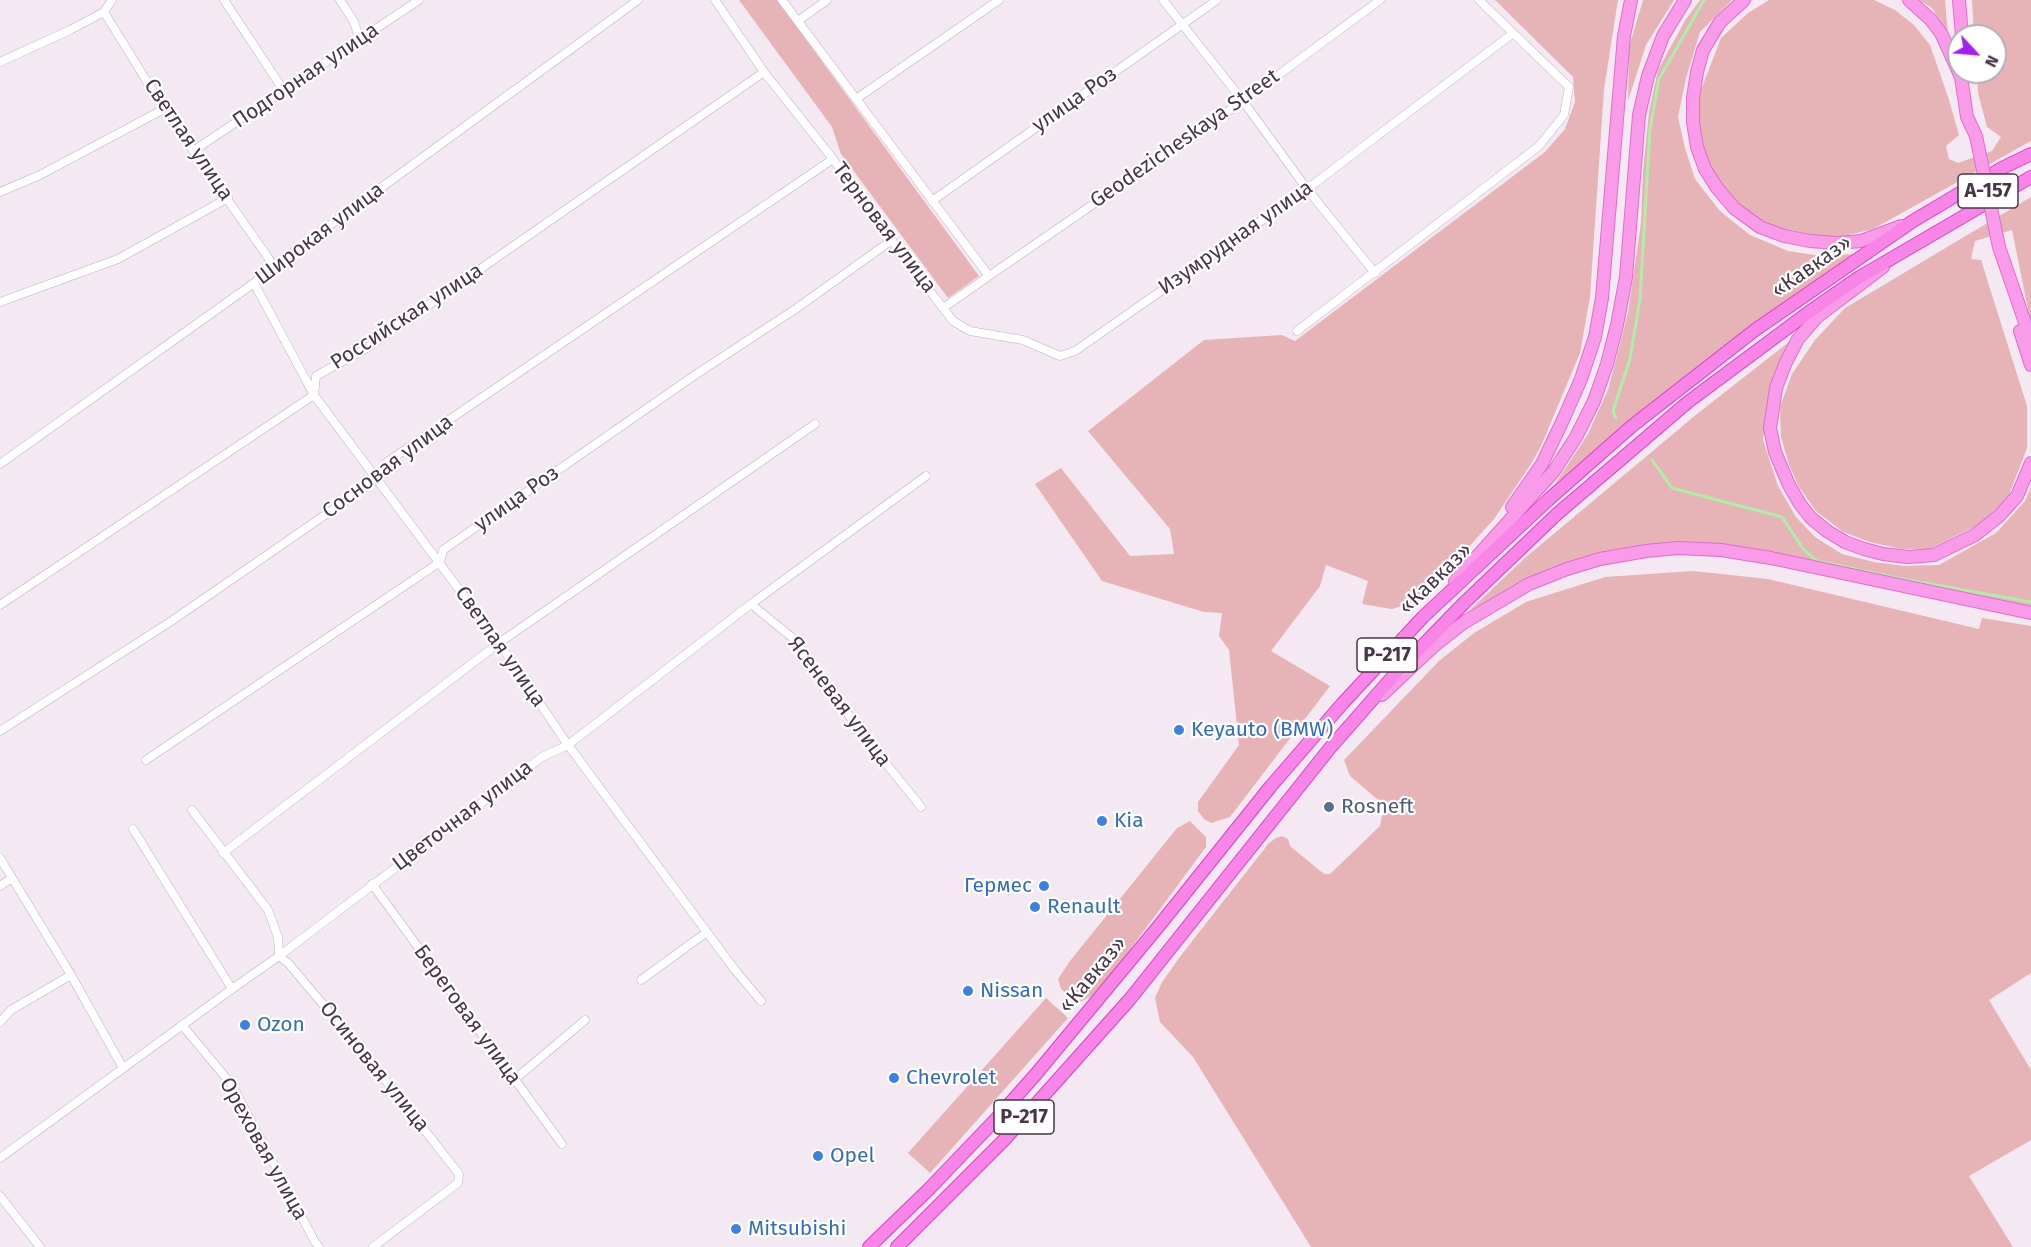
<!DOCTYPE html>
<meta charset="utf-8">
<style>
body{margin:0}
#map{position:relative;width:2031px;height:1247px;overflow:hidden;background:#f4e9f2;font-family:"Fira Sans",sans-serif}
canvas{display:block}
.north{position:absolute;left:1947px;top:24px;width:60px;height:60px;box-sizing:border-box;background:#fff;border:2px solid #b5afb5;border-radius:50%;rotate:116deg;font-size:16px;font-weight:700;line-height:24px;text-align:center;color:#473746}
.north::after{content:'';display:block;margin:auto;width:21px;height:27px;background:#a221f2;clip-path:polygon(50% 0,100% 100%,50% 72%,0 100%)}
</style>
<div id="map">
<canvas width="2031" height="1247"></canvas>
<div class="north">N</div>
</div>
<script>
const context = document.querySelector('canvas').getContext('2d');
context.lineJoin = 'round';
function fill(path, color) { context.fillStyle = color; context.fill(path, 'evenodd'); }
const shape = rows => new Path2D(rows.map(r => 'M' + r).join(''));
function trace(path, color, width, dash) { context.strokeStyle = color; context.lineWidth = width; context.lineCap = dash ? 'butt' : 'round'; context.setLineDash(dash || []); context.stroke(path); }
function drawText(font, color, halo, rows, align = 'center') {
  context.font = font + ' "Fira Sans",sans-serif'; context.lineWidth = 4.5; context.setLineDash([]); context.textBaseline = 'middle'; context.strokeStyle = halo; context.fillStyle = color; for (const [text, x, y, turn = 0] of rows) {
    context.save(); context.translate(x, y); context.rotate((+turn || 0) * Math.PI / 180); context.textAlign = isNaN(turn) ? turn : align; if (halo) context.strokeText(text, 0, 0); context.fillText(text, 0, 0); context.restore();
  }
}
fill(shape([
 [739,0,777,0,979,276,948,298,841,154,832,127],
 [1495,0,1618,0,1604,89,1590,297,1580,353,1541,446,1531,464,1494,519,1421,600,1392,609,1362,604,1368,581,1326,565,1320,586,1271,651,1330,686,1230,817,1211,823,1204,819,1198,811,1198,802,1239,745,1229,650,1219,636,1222,613,1204,612,1102,581,1035,484,1061,468,1130,556,1174,554,1170,529,1088,431,1204,340,1282,335,1295,341,1545,152,1565,129,1575,102,1573,77],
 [1643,0,1674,0,1646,45,1628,101,1629,47],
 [1700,0,1732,0,1700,32,1686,78,1678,117,1685,148,1695,179,1720,211,1750,235,1788,251,1821,256,1854,254,1678,382,1555,484,1588,434,1608,390,1628,313,1641,223,1643,171,1649,112,1658,70,1686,19],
 [1769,0,1874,0,1895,10,1914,25,1930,45,1949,100,1959,135,1946,146,1949,159,1958,163,1992,151,2001,137,1987,127,1978,93,1977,72,1995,72,1995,36,1974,36,1972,0,2031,0,2031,141,1873,229,1840,237,1798,237,1764,225,1733,202,1710,171,1700,133,1699,95,1721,38,1748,13],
 [1919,0,1945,0,1948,35,1932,8],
 [2031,197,2031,324,2012,230,1975,241,1971,259,1981,260,2027,406,2027,448,2009,495,1982,523,1930,549,1901,549,1870,542,1843,532,1816,511,1799,487,1789,465,1781,437,1780,407,1792,374,1815,340,1845,308],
 [1794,338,1769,398,1763,440,1778,486,1796,517,1815,537,1842,554,1874,562,1904,566,1939,565,1996,533,2025,501,2031,487,2031,609,1726,546,1667,543,1594,555,1538,575,1469,611,1526,557,1697,414],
 [1693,571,1768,579,1979,629,1982,618,2031,626,2031,973,1989,1000,2031,1070,2031,1140,1969,1176,2013,1247,1311,1247,1193,1057,1160,1022,1155,998,1162,982,1182,954,1269,843,1276,838,1282,836,1288,839,1290,846,1324,874,1330,874,1380,826,1384,805,1350,776,1344,760,1439,661,1474,633,1526,602,1605,577],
 [1190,821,1206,837,1206,847,1103,986,1090,997,1078,1003,1061,989,1058,979,1070,961,1177,828],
 [1046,998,1068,1018,930,1173,908,1153]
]), '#e6b3b7');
trace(shape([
 [1616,418,1613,411,1630,359,1640,299,1650,130,1659,79,1704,0],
 [1652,460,1672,488,1782,517,1804,550,1817,561,1903,579,2031,602]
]), '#b0eea7', 3);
const minor = shape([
 [224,0,284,91],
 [340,0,354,22,360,41],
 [715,0,764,72,833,159,860,198,943,308,989,276,782,0],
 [1163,0,1243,101,1307,189,1375,273],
 [104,12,164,109,274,266],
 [798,21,827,0],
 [0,62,70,30,104,12,112,0],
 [856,99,999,0],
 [193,151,419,0],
 [0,192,40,175,164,109],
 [932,201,1217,0],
 [989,276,1243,101,1380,0],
 [254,283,314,395,499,643,568,745,735,970,761,1001],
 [0,302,118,259,228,198],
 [943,308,953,321,970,331,1023,340,1060,356,1075,351,1307,189,1512,34],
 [1297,331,1539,146,1564,115,1569,87,1479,0],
 [0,464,254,283,274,266,638,0],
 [751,604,794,639,860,731,921,807],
 [0,605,314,395,316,376,365,349,764,72],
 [0,731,173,620,377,479,387,462,833,159],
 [146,760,440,562,443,550,695,375,797,308,892,240],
 [192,810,268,910,278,937,279,956,289,964,368,1058,459,1174,458,1183,373,1247],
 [133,829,232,989],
 [223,853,499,643,815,424],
 [0,858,71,975,123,1068],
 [372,884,562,1144],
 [0,886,12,878],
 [641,980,707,932],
 [0,1022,11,1010,71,975],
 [182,1025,232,1085,315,1242,319,1247],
 [514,1080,585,1020],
 [0,1158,232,989,279,956,542,757,568,745,751,604,926,476],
 [0,1196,40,1247]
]);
const primary = shape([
 [1744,0,1720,22,1703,50,1697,72,1693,98,1693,122,1697,147,1705,169,1717,188,1734,208,1760,227,1784,236,1810,241,1838,243,1861,241,1901,226],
 [1909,0,1930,19,1941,33,1961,77,1967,117,1976,136],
 [1959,0,1962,36],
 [1999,247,2031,340],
 [1883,267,1817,317,1798,339,1786,362,1776,388,1770,428,1775,452,1789,485,1800,504,1811,518,1827,531,1845,542,1864,549,1883,554,1908,557,1934,555,1975,535,1999,516,2017,496,2031,463],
 [2020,331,2031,365],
 [1512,507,1542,464,1563,420,1581,379,1595,337,1602,298,1624,36,1631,0],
 [1455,581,1554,471,1576,437,1594,401,1607,364,1617,325,1626,277,1639,115,1648,76,1663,36,1685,0],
 [1382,695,1435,645,1463,623,1529,584,1567,569,1600,559,1646,551,1678,548,1721,550,1771,558,2031,613]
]);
const trunk = shape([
 [869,1247,929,1189,997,1118,1036,1074,1158,927,1271,786,1342,704,1423,617,1548,500,1632,426,1755,330,1913,221,2002,168,2031,154],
 [897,1247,1004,1140,1130,999,1330,748,1395,674,1464,603,1557,514,1688,402,1809,312,1858,278,2031,177]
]);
trace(minor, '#c2aebf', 9);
trace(primary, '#e06bcc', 14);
trace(trunk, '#d83fc9', 14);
trace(minor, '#fff', 8);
trace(primary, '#fa9be9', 12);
trace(trunk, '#f985e8', 12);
const primaryBridge = shape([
 [1976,136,1999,247]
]);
trace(primaryBridge, '#e06bcc', 14, []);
trace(primaryBridge, '#fa9be9', 12);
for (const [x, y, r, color] of [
 [1179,730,6,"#3f7fe0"],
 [1329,807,6,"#5c6f8a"],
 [1102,821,6,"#3f7fe0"],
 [1044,886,6,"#3f7fe0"],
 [1035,907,6,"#3f7fe0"],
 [968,991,6,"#3f7fe0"],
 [245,1025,6,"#3f7fe0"],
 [894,1078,6,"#3f7fe0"],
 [818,1156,6,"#3f7fe0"],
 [736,1229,6,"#3f7fe0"]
]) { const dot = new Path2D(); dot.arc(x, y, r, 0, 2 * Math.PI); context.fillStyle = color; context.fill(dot); trace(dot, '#fff', 2); }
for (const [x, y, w] of [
 [1988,191,60],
 [1387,655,60],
 [1024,1117,60]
]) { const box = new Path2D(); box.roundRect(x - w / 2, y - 17, w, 34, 4.5); context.fillStyle = '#fff'; context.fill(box); trace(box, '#473746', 1.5); }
drawText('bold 20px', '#473746', null, [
 ["А-157",1988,191],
 ["Р-217",1387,655],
 ["Р-217",1024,1117]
]);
drawText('21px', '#473746', '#fff', [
 ["Подгорная улица",306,76,-34],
 ["улица Роз",1075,100,-35],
 ["Geodezicheskaya Street",1185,139,-35],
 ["Светлая улица",188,140,56],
 ["Терновая улица",884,228,53],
 ["Широкая улица",320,234,-37],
 ["Изумрудная улица",1236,238,-35],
 ["«Кавказ»",1812,267,-35],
 ["Российская улица",407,317,-33],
 ["Сосновая улица",388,467,-37],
 ["улица Роз",517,499,-35],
 ["«Кавказ»",1436,579,-44],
 ["Светлая улица",500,647,55],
 ["Ясеневая улица",839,702,53],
 ["Цветочная улица",463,816,-37],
 ["«Кавказ»",1093,975,-50],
 ["Береговая улица",467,1015,54],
 ["Осиновая улица",374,1067,51],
 ["Ореховая улица",263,1149,61]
]);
drawText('21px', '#366cbe', '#fff', [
 ["Keyauto (BMW)",1191,730],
 ["Kia",1114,821],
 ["Гермес",1032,886,"right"],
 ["Renault",1047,907],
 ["Nissan",980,991],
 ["Ozon",257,1025],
 ["Chevrolet",906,1078],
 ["Opel",830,1156],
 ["Mitsubishi",748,1229]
], 'left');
drawText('21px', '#4e5e75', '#fff', [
 ["Rosneft",1341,807]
], 'left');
</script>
